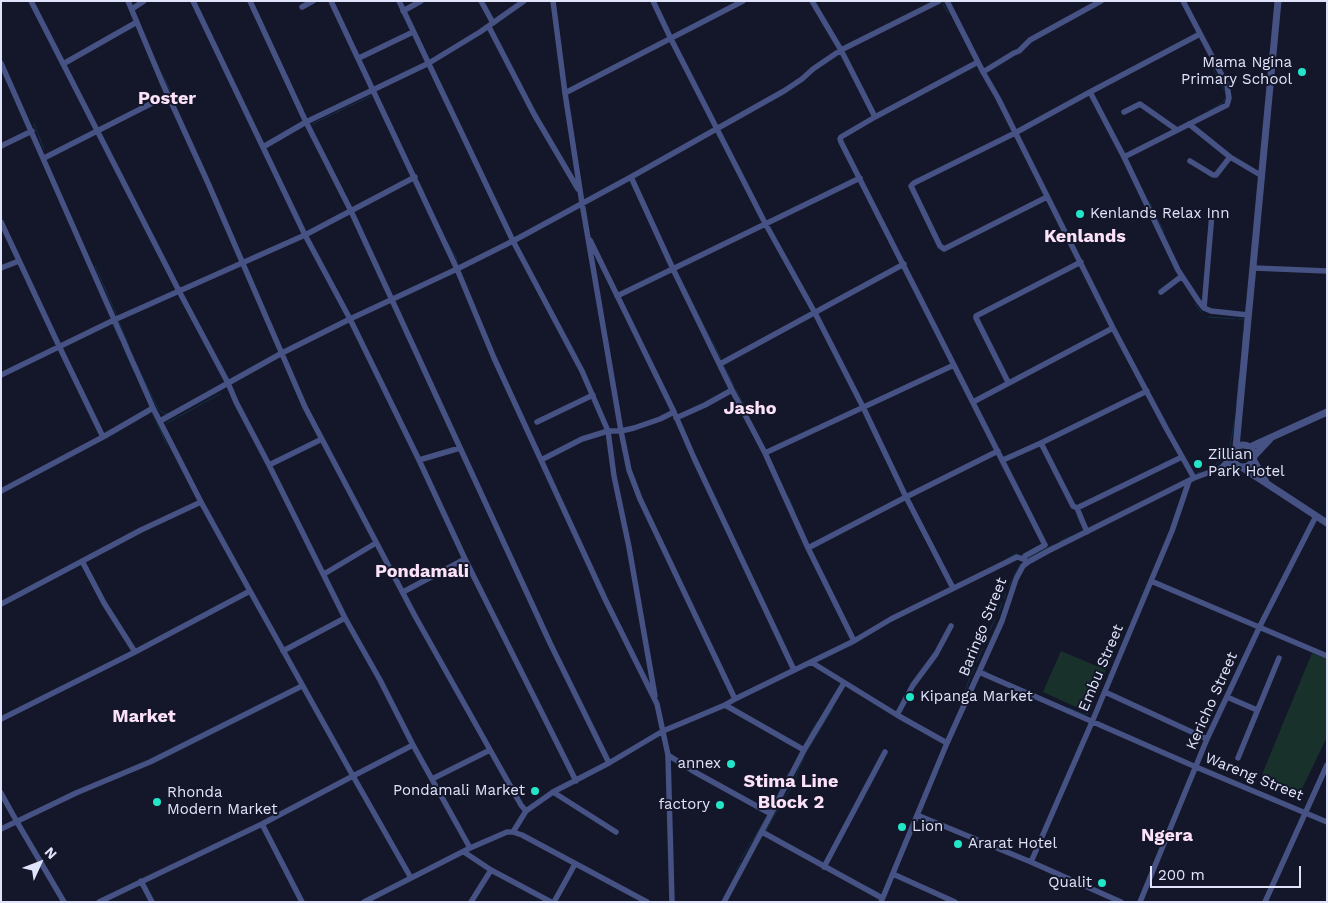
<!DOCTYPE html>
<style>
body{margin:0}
#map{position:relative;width:1328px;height:903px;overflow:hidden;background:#141629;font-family:"Work Sans",sans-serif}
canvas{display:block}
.frame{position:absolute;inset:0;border:2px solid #e0e4fb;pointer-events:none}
.north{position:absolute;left:15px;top:838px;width:50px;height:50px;-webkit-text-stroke:4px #141629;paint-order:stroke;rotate:47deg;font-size:14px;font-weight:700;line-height:20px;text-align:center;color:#e0e4fb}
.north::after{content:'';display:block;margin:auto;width:18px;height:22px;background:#e0e4fb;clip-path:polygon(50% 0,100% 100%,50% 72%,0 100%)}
.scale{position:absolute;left:1150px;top:866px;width:151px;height:22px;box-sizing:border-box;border:2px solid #e0e4fb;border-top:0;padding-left:6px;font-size:15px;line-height:18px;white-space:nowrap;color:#e0e4fb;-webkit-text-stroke:4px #141629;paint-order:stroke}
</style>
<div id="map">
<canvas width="1328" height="903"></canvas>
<div class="frame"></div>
<div class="north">N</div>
<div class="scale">200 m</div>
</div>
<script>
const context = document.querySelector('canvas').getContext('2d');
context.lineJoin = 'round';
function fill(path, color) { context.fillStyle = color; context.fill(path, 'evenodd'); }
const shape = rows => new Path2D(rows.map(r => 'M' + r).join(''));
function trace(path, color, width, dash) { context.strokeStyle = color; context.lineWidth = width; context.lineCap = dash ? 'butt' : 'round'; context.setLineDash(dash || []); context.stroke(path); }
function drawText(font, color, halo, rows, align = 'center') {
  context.font = font + ' "Work Sans",sans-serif'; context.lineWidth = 4; context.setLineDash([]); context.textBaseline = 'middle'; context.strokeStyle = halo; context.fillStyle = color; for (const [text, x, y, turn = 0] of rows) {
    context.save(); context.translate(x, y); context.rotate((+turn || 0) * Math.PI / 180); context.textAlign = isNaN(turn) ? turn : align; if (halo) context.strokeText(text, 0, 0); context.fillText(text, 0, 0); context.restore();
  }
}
fill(shape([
 [1061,651,1106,670,1087,712,1043,692],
 [1312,653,1327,659,1327,737,1300,793,1261,777]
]), '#18322b');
trace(shape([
 [942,2,948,13],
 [1207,57,1225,91,1226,96,1225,100,1222,103,1209,111],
 [161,72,176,102],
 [34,124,44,149],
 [312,124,371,96],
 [419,182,425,195],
 [1149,201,1164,232],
 [447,242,458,261],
 [95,266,117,316],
 [679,276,711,340],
 [1195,304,1202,313],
 [1245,312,1246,305],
 [1208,317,1235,319],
 [1238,319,1244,319,1244,327],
 [118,320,129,346],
 [112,323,120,340],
 [712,341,721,359],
 [122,344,134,372],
 [1242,352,1243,333],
 [135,361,156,405,161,412,166,414,169,413],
 [723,364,734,386],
 [736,390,745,407],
 [1236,409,1239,378],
 [746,410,749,416],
 [152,412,167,445],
 [167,423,220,394],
 [1230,446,1236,414],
 [1210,467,1217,464,1227,452],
 [1197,473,1201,472],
 [789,498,795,513],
 [1077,516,1081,524],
 [1060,541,1072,536],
 [1027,559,1053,545],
 [1005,560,1017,553],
 [1014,576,1020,565],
 [1008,589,1012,580],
 [1004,599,1006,593],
 [998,613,1002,603],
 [990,630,995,619],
 [984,645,988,634],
 [977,662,982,649],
 [984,670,989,674],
 [971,675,975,667],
 [964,694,970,678],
 [1069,708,1083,714,1088,714],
 [809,736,817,722],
 [775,800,789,772],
 [767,832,766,831,770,823,796,779,797,773,805,754,833,708],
 [753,840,767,816],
 [749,846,751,842],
 [741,860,748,848],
 [736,871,740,863],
 [866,886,879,893]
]), '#123145', 1);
trace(shape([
 [31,1,179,291,228,383,236,402,269,465,345,618,380,680,413,745,470,848],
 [128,1,162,82,208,183,305,407,415,616,521,805,526,811],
 [193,1,305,235,350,319,419,460,465,559,576,781],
 [250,1,306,122,351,211,550,643,609,763],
 [331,1,457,269,494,358,541,460,605,599,657,704,668,755,672,902],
 [399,1,513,241,582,371,608,431,621,431,634,428,660,419,674,412],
 [481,1,493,23],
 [553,1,565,93,582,203,621,431,629,470,640,499,735,699],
 [653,1,671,39,765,223,815,313,863,407,906,497,953,588],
 [812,1,841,50,875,117,978,62],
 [947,1,983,72,998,98,1113,328,1166,428,1194,478],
 [302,7,313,1],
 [132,9,144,1],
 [403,11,421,1],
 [489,27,534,114,578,189],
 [1200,34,1090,92,1124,157,1178,270,1199,302,1204,308,1211,311,1248,315],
 [359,58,413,32],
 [1,63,153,408,201,502,250,591,353,776,413,745],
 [63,64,137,22],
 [983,72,1014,53,1019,51,1030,40,1101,1],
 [565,93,743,1],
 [1124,112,1140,104,1177,130],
 [875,117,841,137,840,139,841,142,1045,545,1025,556,1023,559],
 [1189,124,1230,157,1262,176],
 [1,146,32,131],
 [263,147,306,122,429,63,480,32,524,1],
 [1124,157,1227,105,1229,98,1227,85,1183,1],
 [44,158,168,95],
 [1190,161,1213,175,1216,175,1230,157],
 [631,177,673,269,732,390,765,453,808,548,854,641],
 [1047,197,944,249,940,246,911,186,914,183,1015,133,1090,92],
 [1,222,59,346,103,437],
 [590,240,674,412,694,458,794,670],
 [1,268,19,261],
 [1254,268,1327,271],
 [1161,292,1182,276],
 [617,296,860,178],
 [1204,308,1212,213],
 [720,364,904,264],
 [1,375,114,320,305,235,415,177],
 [1008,382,976,318,976,316,1081,262],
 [973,402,1113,328],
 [676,418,705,405,732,390],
 [160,421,282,353,350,319,457,269,513,241,631,177,784,91,802,79,813,69,841,50,939,1],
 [537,422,593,395],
 [1041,443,1071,502,1073,506,1077,508,1182,457],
 [765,453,954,365],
 [419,460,460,448],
 [541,460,582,439,608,431,614,476,629,547,655,696],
 [1003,460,1041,443,1147,391],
 [269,465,322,439],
 [1221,468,1232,457],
 [1,491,103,437,153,408],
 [1077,508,1087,532],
 [808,548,906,497,998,451],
 [82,561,104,603,135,652],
 [324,574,376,543],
 [1151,581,1327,656],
 [403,592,465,559],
 [1,604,141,530,201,502],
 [283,651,345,618],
 [811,662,897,715,947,743],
 [979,672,1196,767,1327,822],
 [1105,692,1207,739],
 [1227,697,1257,710],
 [725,705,804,750,844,683],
 [897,715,913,685,936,654,951,626],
 [1,719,135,652,250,591],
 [668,755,693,771,771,814,804,750],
 [1238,758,1279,658],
 [432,779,490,750],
 [553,792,616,832],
 [1,793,17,822,64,902],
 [917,815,1031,862,1121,902],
 [262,824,302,902],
 [1,829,76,793,150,762,302,686],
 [513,832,526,811,553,792,609,763,663,731,725,705,735,699,854,641,891,619,1017,557,1023,559,1028,562],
 [762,832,882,898],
 [464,852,491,870,551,902],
 [1031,862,1092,722,1151,581,1172,531,1189,481],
 [824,867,885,752],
 [893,874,955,902],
 [141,881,152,902],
 [99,902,262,824,353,776,411,878],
 [364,902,470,848,507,832,513,832,522,835,647,902],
 [471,902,491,870],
 [554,902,575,864],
 [724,902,771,814],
 [881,902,947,743,1002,621,1016,579,1023,566,1028,562,1048,551,1194,478,1221,468,1236,465],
 [1140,902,1207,739,1260,626,1316,516],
 [1265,902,1327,765]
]), '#455283', 5.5);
trace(shape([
 '1232 456a11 11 0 1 1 22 0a11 11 0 1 1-22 0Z',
 [1236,447,1278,1],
 [1250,447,1327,412],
 [1255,455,1270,439],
 [1254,461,1266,482],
 [1243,468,1327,523]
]), '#455283', 7);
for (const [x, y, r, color] of [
 [1302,72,5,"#22e6c7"],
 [1080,214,5,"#22e6c7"],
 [1198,464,5,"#22e6c7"],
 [910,697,5,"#22e6c7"],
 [731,764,5,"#22e6c7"],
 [535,791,5,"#22e6c7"],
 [157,802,5,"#22e6c7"],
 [720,805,5,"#22e6c7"],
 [902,827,5,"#22e6c7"],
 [958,844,5,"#22e6c7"],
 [1102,883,5,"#22e6c7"]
]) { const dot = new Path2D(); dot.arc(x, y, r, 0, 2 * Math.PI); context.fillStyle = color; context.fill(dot); trace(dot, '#141629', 2); }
drawText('15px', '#e0e4fb', '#141629', [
 ["Mama Ngina",1292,63,"right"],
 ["Primary School",1292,80,"right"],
 ["Kenlands Relax Inn",1090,214],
 ["Zillian",1208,455],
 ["Park Hotel",1208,472],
 ["Kipanga Market",920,697],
 ["annex",721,764,"right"],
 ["Pondamali Market",525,791,"right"],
 ["Rhonda",167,793],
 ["Modern Market",167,810],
 ["factory",710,805,"right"],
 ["Lion",912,827],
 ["Ararat Hotel",968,844],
 ["Qualit",1092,883,"right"]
], 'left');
drawText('15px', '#e0e4fb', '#141629', [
 ["Baringo Street",983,627,-68],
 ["Embu Street",1101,668,-67],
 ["Kericho Street",1212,701,-66],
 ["Wareng Street",1254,777,22]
]);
drawText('bold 18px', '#fce2f9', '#141629', [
 ["Poster",167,99],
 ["Kenlands",1085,237],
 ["Jasho",750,409],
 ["Pondamali",422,572],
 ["Market",144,717],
 ["Stima Line",791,782],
 ["Block 2",791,803],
 ["Ngera",1167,836]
]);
</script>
